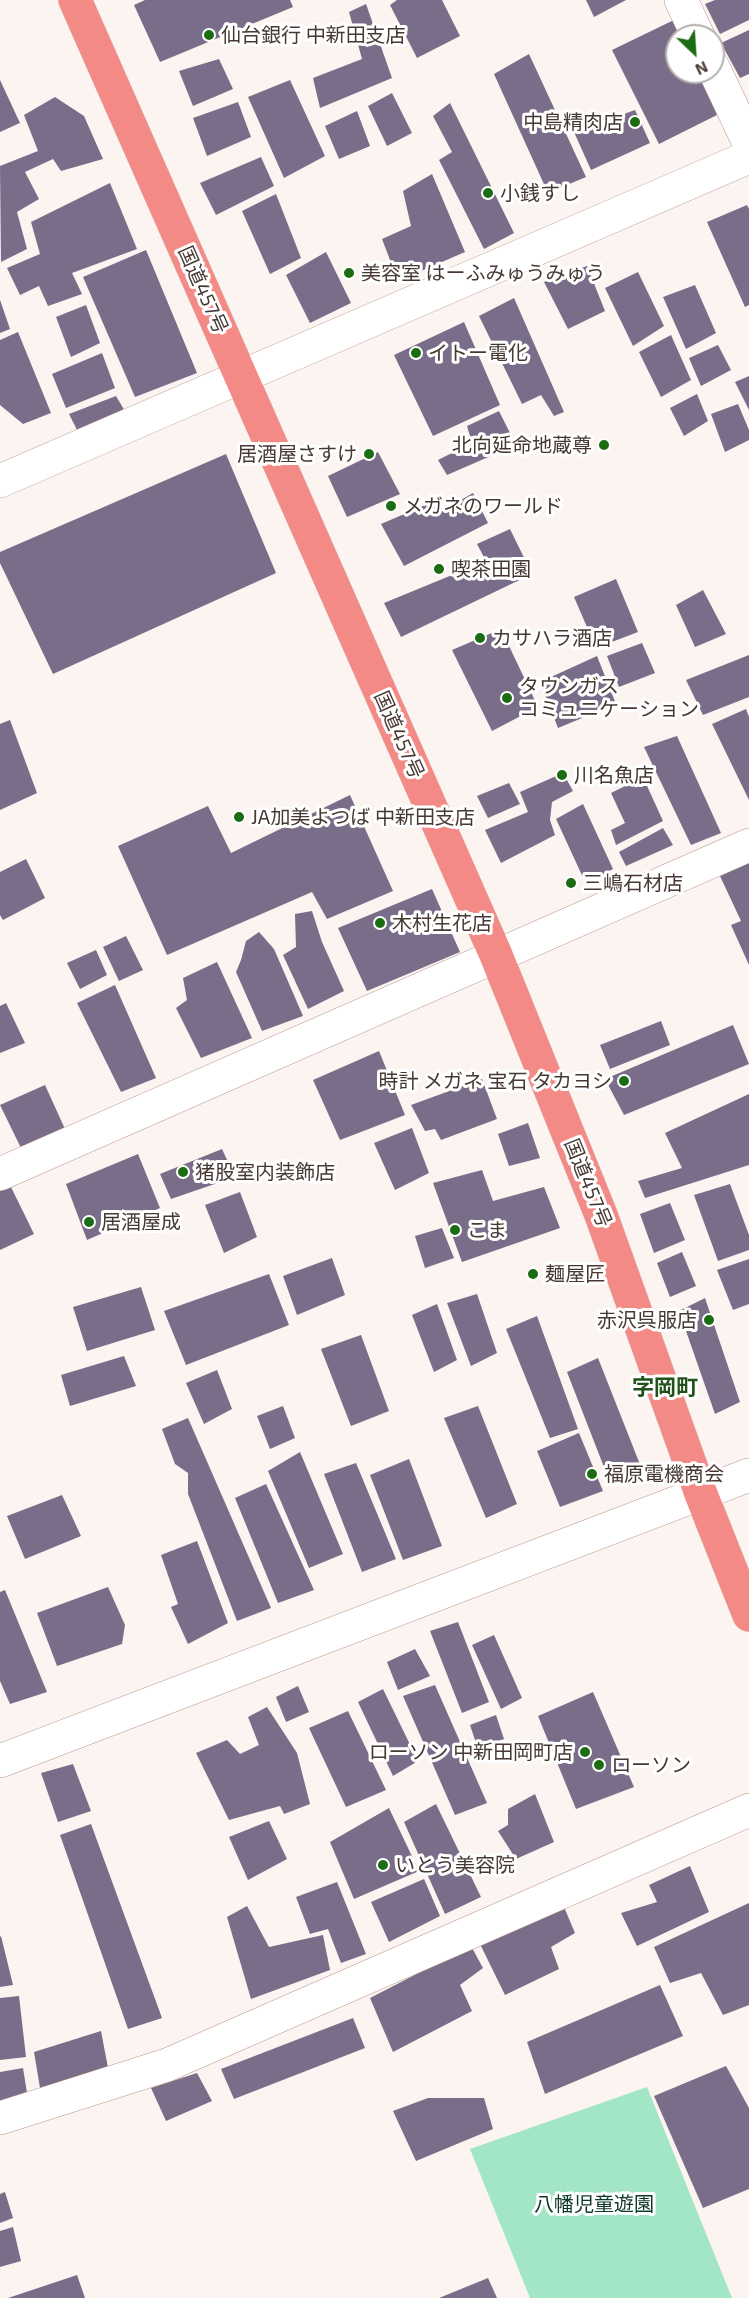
<!DOCTYPE html>
<meta charset="utf-8">
<style>
body{margin:0}
#map{position:relative;width:749px;height:2298px;overflow:hidden;background:#fcf4f1;font-family:"Exo 2",sans-serif}
canvas{display:block}
.north{position:absolute;left:665px;top:24px;width:60px;height:60px;box-sizing:border-box;background:#fff;border:2px solid #b5afad;border-radius:50%;rotate:155deg;font-size:16px;font-weight:700;line-height:24px;text-align:center;color:#473833}
.north::after{content:'';display:block;margin:auto;width:21px;height:27px;background:#1b6c12;clip-path:polygon(50% 0,100% 100%,50% 72%,0 100%)}
</style>
<div id="map">
<canvas width="749" height="2298"></canvas>
<div class="north">N</div>
</div>
<script>
const context = document.querySelector('canvas').getContext('2d');
context.lineJoin = 'round';
function fill(path, color) { context.fillStyle = color; context.fill(path, 'evenodd'); }
const shape = rows => new Path2D(rows.map(r => 'M' + r).join(''));
function trace(path, color, width, dash) { context.strokeStyle = color; context.lineWidth = width; context.lineCap = dash ? 'butt' : 'round'; context.setLineDash(dash || []); context.stroke(path); }
function drawText(font, color, halo, rows, align = 'center') {
  context.font = font + ' "Exo 2","Noto Sans JP",sans-serif'; context.lineWidth = 6; context.setLineDash([]); context.textBaseline = 'middle'; context.strokeStyle = halo; context.fillStyle = color; for (const [text, x, y, turn = 0] of rows) {
    context.save(); context.translate(x, y); context.rotate((+turn || 0) * Math.PI / 180); context.textAlign = isNaN(turn) ? turn : align; if (halo) context.strokeText(text, 0, 0); context.fillText(text, 0, 0); context.restore();
  }
}
fill(shape([
 [647,2087,732,2298,530,2298,470,2149]
]), '#a3e6c6');
fill(shape([
 [145,0,290,0,293,7,160,62,134,5],
 [397,0,442,0,460,36,417,58,390,5],
 [586,0,626,0,594,17],
 [715,0,749,0,749,20,720,34,705,4],
 [366,4,392,78,320,108,313,78,362,59,349,12],
 [676,19,684,36,677,36,677,72,703,72,723,112,659,144,612,50],
 [749,30,749,74,740,78,721,43],
 [529,54,586,177,548,193,494,74],
 [219,59,233,89,193,106,179,71],
 [0,80,20,123,0,132],
 [290,80,325,156,284,178,248,97],
 [392,93,412,133,387,146,368,106],
 [55,97,84,116,103,159,61,171,53,159,25,172,39,199,17,212,27,249,1,262,0,166,38,151,24,115],
 [238,102,251,137,207,156,193,118],
 [450,103,514,233,484,249,439,160,452,152,433,116],
 [635,110,650,143,591,170,574,132],
 [357,111,370,146,339,159,325,126],
 [261,157,274,186,216,215,200,183],
 [432,174,465,252,398,281,382,239,411,226,403,191],
 [110,183,137,249,72,273,82,294,48,306,39,286,20,295,7,268,40,254,31,222],
 [276,194,301,258,270,274,242,211],
 [747,205,749,209,749,305,745,307,707,222],
 [146,250,197,373,135,397,83,277],
 [326,252,351,303,310,323,286,275],
 [587,266,605,311,568,329,544,282],
 [638,272,664,326,633,346,605,288],
 [695,285,716,333,686,349,663,297],
 [514,298,564,412,554,416,541,395,522,404,479,316],
 [0,300,10,329,0,333],
 [86,305,100,343,71,357,56,317],
 [464,322,500,405,433,436,394,355],
 [18,332,51,413,23,424,0,405,0,340],
 [671,335,691,380,661,397,639,352],
 [718,345,731,370,701,386,689,358],
 [102,353,115,388,66,408,52,374],
 [749,376,749,410,735,382],
 [697,394,708,421,684,436,670,408],
 [116,396,126,413,79,434,69,414],
 [738,404,749,430,749,440,725,452,711,414],
 [499,411,516,445,447,475,438,460,472,443,467,426],
 [378,452,400,494,347,517,328,476],
 [226,454,276,573,53,674,0,563,0,552],
 [473,493,488,523,404,566,381,524,437,500,442,511],
 [510,529,532,574,401,637,384,603,486,561,477,544],
 [616,579,638,632,596,648,574,597],
 [703,590,726,634,695,647,676,605],
 [501,629,538,707,492,731,452,650],
 [642,643,655,673,619,687,607,656],
 [749,655,749,697,703,715,686,680],
 [597,656,616,704,558,728,540,682],
 [746,709,749,717,749,800,712,724],
 [10,720,37,793,0,810,0,724],
 [677,736,721,833,691,845,644,747],
 [563,773,573,791,552,802,550,820,555,835,501,863,485,830,528,812,520,792],
 [643,777,663,821,616,845,611,830,625,823,611,793],
 [509,783,520,804,488,818,477,796],
 [350,795,393,891,327,919,312,892,167,955,118,846,208,806,231,853],
 [583,804,613,869,586,884,556,819],
 [663,828,673,845,626,866,619,852],
 [26,859,45,898,3,920,0,915,0,872],
 [749,860,749,965,731,925,741,921,720,876],
 [432,889,460,952,367,991,338,928],
 [312,911,322,942,344,991,308,1009,283,955,296,947,295,914],
 [259,932,274,949,303,1016,262,1031,236,972,241,960,246,941],
 [126,936,143,970,119,981,103,947],
 [96,950,107,975,80,989,67,963],
 [217,962,252,1038,201,1058,176,1008,187,1000,183,978],
 [115,985,156,1078,121,1092,77,1003],
 [6,1003,25,1043,0,1053,0,1006],
 [661,1021,670,1045,610,1069,600,1045],
 [733,1025,749,1064,624,1115,605,1079],
 [379,1051,405,1115,340,1140,313,1080],
 [482,1079,497,1119,441,1140,435,1129,425,1131,411,1105],
 [45,1085,65,1129,21,1148,0,1105],
 [749,1094,749,1165,645,1198,638,1181,682,1168,665,1133],
 [528,1123,540,1158,509,1166,498,1134],
 [412,1128,429,1173,395,1190,374,1143],
 [222,1149,235,1177,171,1199,160,1174],
 [138,1154,160,1208,87,1240,66,1184],
 [482,1170,493,1201,544,1187,560,1228,462,1262,433,1183],
 [730,1184,749,1235,749,1250,718,1261,694,1195],
 [10,1185,34,1234,0,1250,0,1190],
 [240,1192,257,1237,224,1253,205,1205],
 [670,1203,685,1240,654,1253,640,1214],
 [442,1228,454,1258,425,1268,415,1236],
 [682,1252,696,1286,670,1297,657,1263],
 [332,1258,345,1295,297,1315,283,1276],
 [749,1259,749,1304,733,1310,717,1270],
 [269,1274,289,1325,186,1365,164,1311],
 [141,1287,155,1330,87,1351,73,1307],
 [477,1294,497,1353,471,1366,447,1303],
 [705,1298,740,1402,715,1414,679,1311],
 [437,1304,457,1360,434,1372,412,1315],
 [537,1316,578,1429,550,1438,506,1329],
 [361,1335,389,1411,351,1426,321,1349],
 [124,1356,136,1386,70,1406,61,1375],
 [598,1358,641,1467,609,1480,567,1372],
 [217,1370,232,1409,204,1424,186,1383],
 [283,1406,295,1438,270,1449,257,1416],
 [478,1406,517,1504,486,1518,444,1418],
 [188,1418,271,1608,237,1621,188,1494,188,1473,175,1464,162,1429],
 [579,1433,603,1491,560,1507,537,1451],
 [300,1452,343,1554,309,1568,268,1471],
 [409,1459,442,1546,403,1560,370,1475],
 [356,1463,396,1559,362,1572,324,1474],
 [266,1484,314,1590,278,1603,235,1498],
 [62,1495,81,1536,25,1559,7,1516],
 [197,1541,228,1623,188,1644,171,1607,178,1604,161,1555],
 [108,1587,125,1625,122,1644,57,1666,37,1613],
 [5,1590,47,1692,10,1704,0,1681,0,1592],
 [458,1622,489,1702,462,1713,430,1631],
 [494,1635,522,1698,501,1709,472,1645],
 [415,1649,430,1676,398,1690,387,1662],
 [435,1685,487,1803,455,1815,403,1696],
 [298,1686,309,1712,286,1722,276,1697],
 [383,1689,418,1761,393,1776,358,1702],
 [593,1692,634,1787,576,1809,538,1716],
 [267,1707,297,1753,310,1804,284,1814,280,1806,229,1820,196,1753,227,1740,240,1754,259,1745,248,1717],
 [348,1711,386,1790,346,1807,309,1728],
 [496,1715,504,1739,478,1749,470,1725],
 [73,1764,91,1811,58,1822,41,1773],
 [535,1794,554,1842,516,1859,498,1831,508,1825,508,1809],
 [436,1804,481,1897,445,1914,404,1822],
 [389,1808,419,1871,354,1899,330,1842],
 [269,1821,287,1859,248,1880,229,1837],
 [91,1824,162,2018,128,2029,60,1835],
 [690,1866,709,1912,637,1946,621,1913,657,1902,649,1885],
 [424,1879,440,1916,389,1942,371,1902],
 [337,1882,366,1954,341,1963,328,1929,310,1934,296,1897],
 [749,1903,749,2005,723,2015,701,1973,670,1983,654,1947],
 [247,1906,269,1947,323,1935,330,1970,251,1999,227,1917],
 [564,1907,575,1933,551,1947,559,1969,505,1995,480,1944],
 [1,1936,13,1985,0,1987,0,1937],
 [471,1946,483,1968,460,1985,472,2011,393,2052,370,1998],
 [660,1985,683,2036,545,2094,527,2042],
 [19,1996,26,2057,0,2060,0,1998],
 [353,2018,365,2048,234,2099,221,2069],
 [101,2031,109,2073,41,2094,34,2052],
 [726,2066,749,2108,749,2189,703,2208,654,2096],
 [23,2068,28,2099,0,2107,0,2072],
 [197,2073,212,2101,166,2121,151,2088],
 [428,2098,484,2098,493,2129,416,2161,393,2111],
 [5,2192,13,2218,0,2223,0,2194],
 [13,2227,21,2261,0,2267,0,2231],
 [77,2275,85,2298,8,2298],
 [488,2278,497,2298,439,2298]
]), '#796d89');
const minor = shape([
 [681,0,698,36],
 [713,67,749,143],
 [0,481,749,157],
 [0,1174,749,845],
 [0,1761,749,1475],
 [0,2118,167,2065,749,1810]
]);
const highway = shape([
 [75,0,496,955,601,1215,701,1494,749,1615]
]);
trace(minor, '#ba978b', 34);
trace(highway, '#d7d3d2', 34);
trace(minor, '#fff', 33);
trace(highway, '#f38a85', 33);
for (const [x, y, r, color] of [
 [209,35,6,"#1b6c12"],
 [635,122,6,"#1b6c12"],
 [488,193,6,"#1b6c12"],
 [349,273,6,"#1b6c12"],
 [416,353,6,"#1b6c12"],
 [604,445,6,"#1b6c12"],
 [369,454,6,"#1b6c12"],
 [391,506,6,"#1b6c12"],
 [439,569,6,"#1b6c12"],
 [480,638,6,"#1b6c12"],
 [507,698,6,"#1b6c12"],
 [562,775,6,"#1b6c12"],
 [239,817,6,"#1b6c12"],
 [571,883,6,"#1b6c12"],
 [380,923,6,"#1b6c12"],
 [624,1081,6,"#1b6c12"],
 [183,1172,6,"#1b6c12"],
 [89,1222,6,"#1b6c12"],
 [455,1230,6,"#1b6c12"],
 [533,1274,6,"#1b6c12"],
 [709,1320,6,"#1b6c12"],
 [592,1474,6,"#1b6c12"],
 [585,1752,6,"#1b6c12"],
 [599,1765,6,"#1b6c12"],
 [383,1865,6,"#1b6c12"]
]) { const dot = new Path2D(); dot.arc(x, y, r, 0, 2 * Math.PI); context.fillStyle = color; context.fill(dot); trace(dot, '#fff', 2); }
drawText('20px', '#473833', '#fff', [
 ["仙台銀行 中新田支店",221,35],
 ["中島精肉店",623,122,"right"],
 ["小銭すし",500,193],
 ["美容室 はーふみゅうみゅう",361,273],
 ["イトー電化",428,353],
 ["北向延命地蔵尊",592,445,"right"],
 ["居酒屋さすけ",357,454,"right"],
 ["メガネのワールド",403,506],
 ["喫茶田園",451,569],
 ["カサハラ酒店",492,638],
 ["タウンガス",519,686],
 ["コミュニケーション",519,709],
 ["川名魚店",574,775],
 ["JA加美よつば 中新田支店",251,817],
 ["三嶋石材店",583,883],
 ["木村生花店",392,923],
 ["時計 メガネ 宝石 タカヨシ",612,1081,"right"],
 ["猪股室内装飾店",195,1172],
 ["居酒屋成",101,1222],
 ["こま",467,1230],
 ["麺屋匠",545,1274],
 ["赤沢呉服店",697,1320,"right"],
 ["福原電機商会",604,1474],
 ["ローソン 中新田岡町店",573,1752,"right"],
 ["ローソン",611,1765],
 ["いとう美容院",395,1865]
], 'left');
drawText('20px', '#473833', '#fff', [
 ["国道457号",203,290,66],
 ["国道457号",399,735,66],
 ["国道457号",588,1183,68]
]);
drawText('20px', '#0e3828', '#fff', [
 ["八幡児童遊園",594,2204]
]);
drawText('bold 22px', '#21521c', '#fff', [
 ["字岡町",665,1388]
]);
</script>
